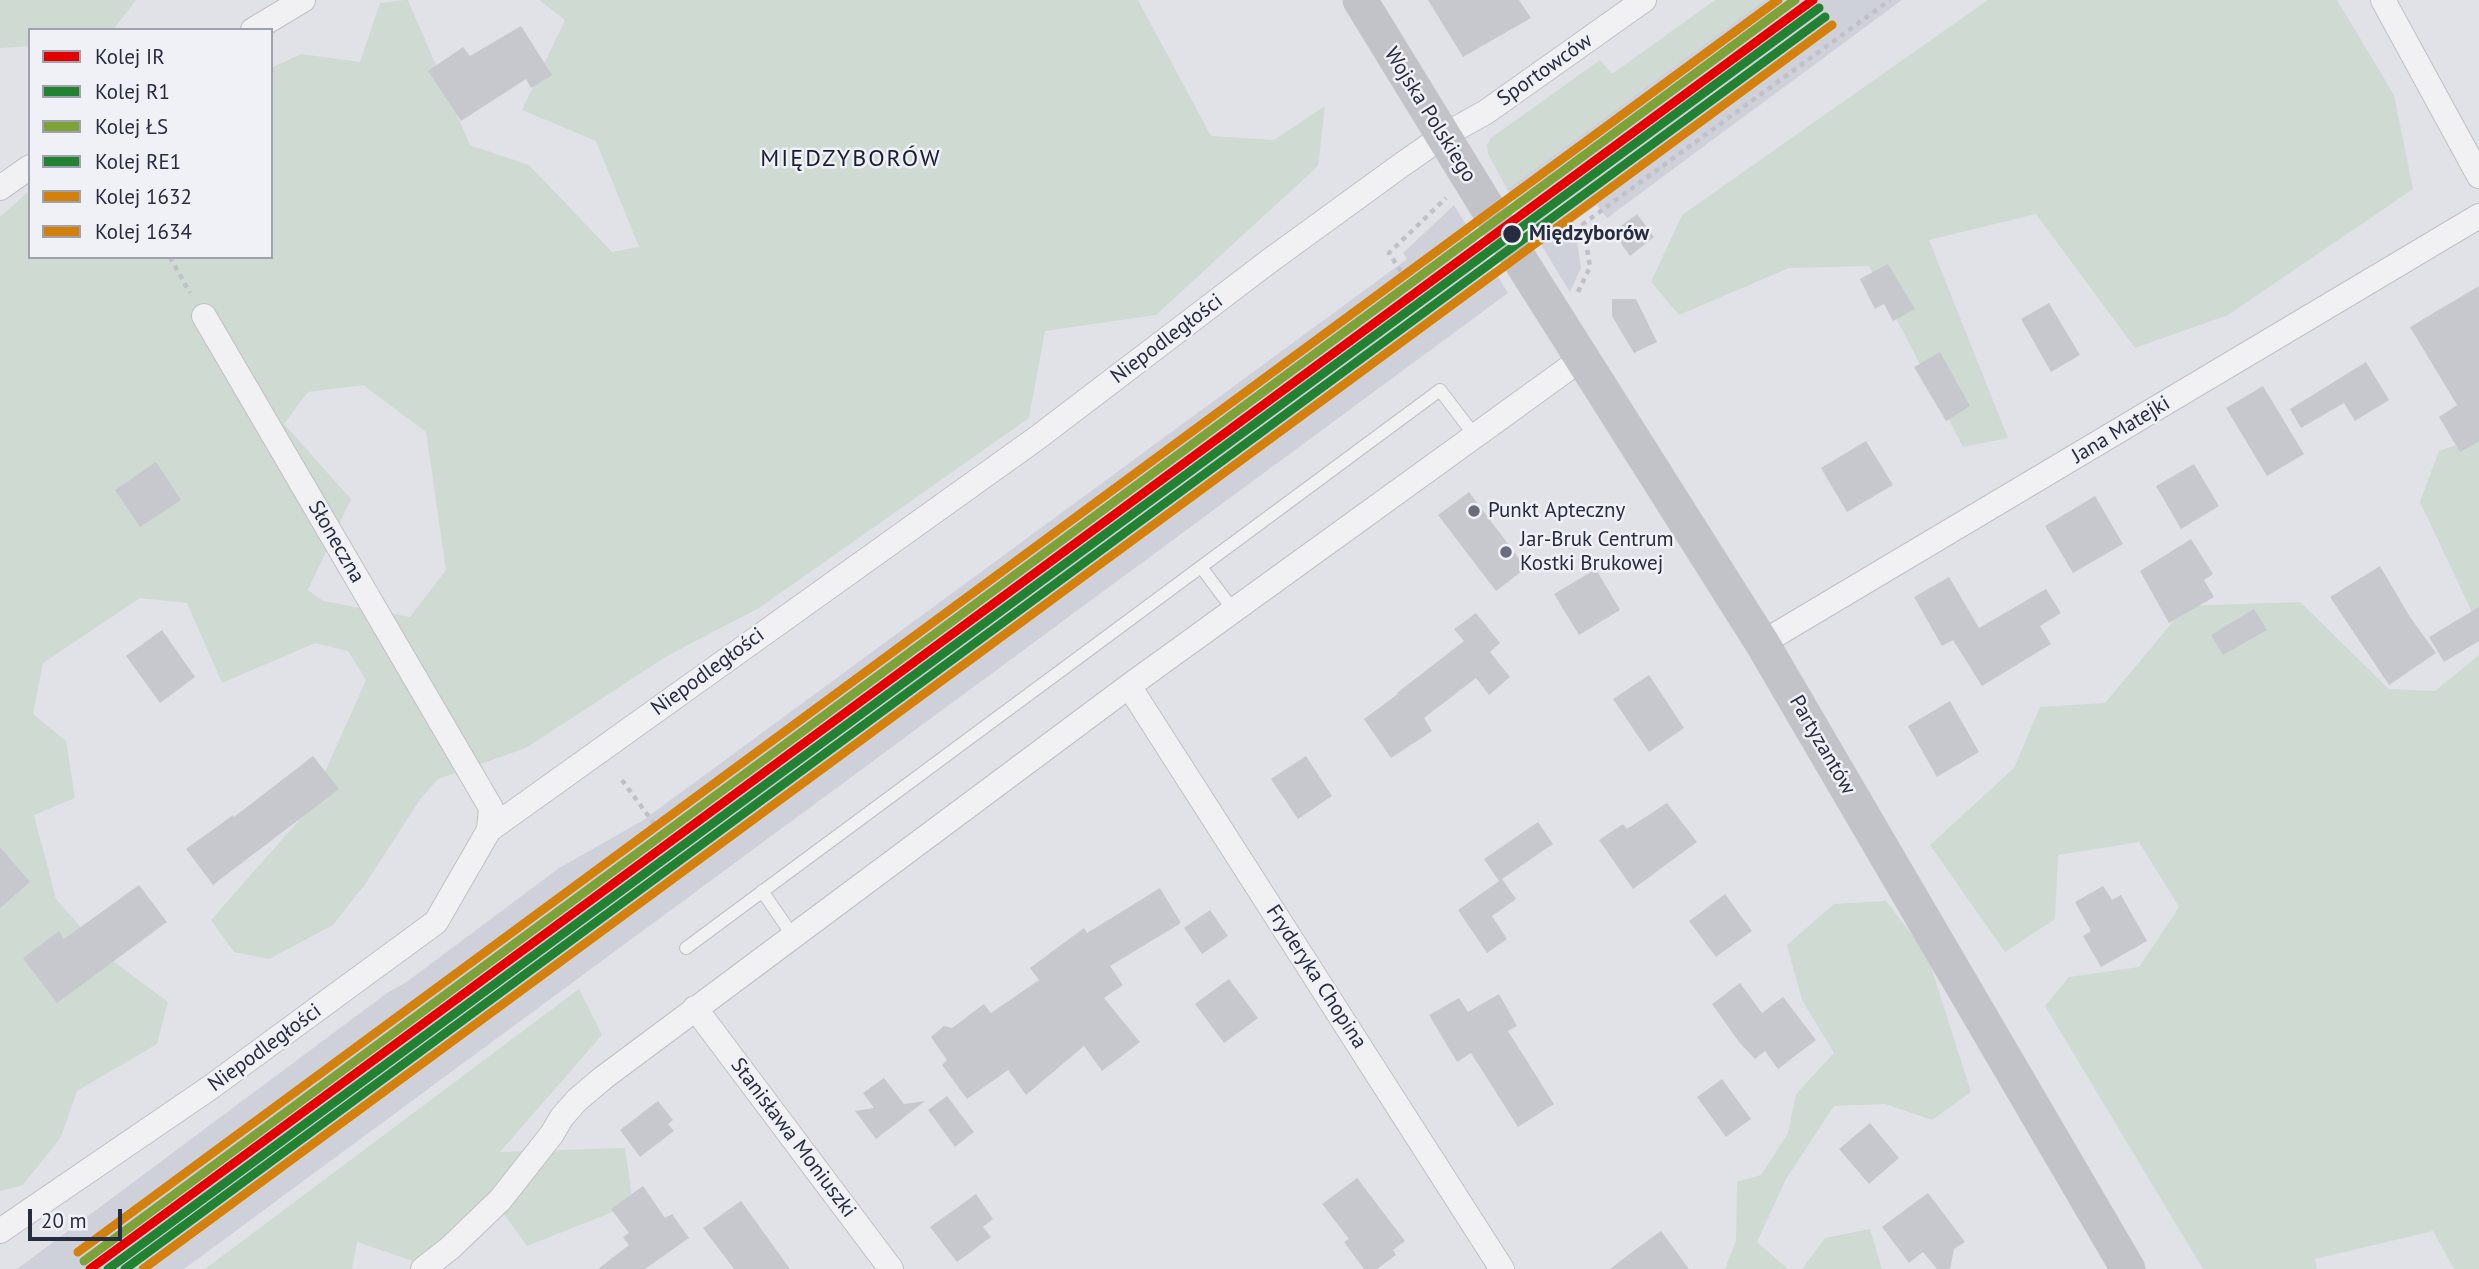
<!DOCTYPE html>
<meta charset="utf-8">
<style>
body{margin:0}
#map{position:relative;width:2479px;height:1269px;overflow:hidden;background:#e1e2e7;font-family:"PT Sans",sans-serif}
canvas{display:block}
.legend{position:absolute;left:28px;top:28px;width:245px;height:231px;box-sizing:border-box;background:#eff1f6;border:2px solid #9fa2ad;margin:0;padding:9px 12px;list-style:none;font-size:21px;color:#282c40}
.legend li{display:flex;align-items:center;gap:14px;height:35px}
.legend b{width:35px;border:2px solid #9fa2ad}
.scale{position:absolute;left:28px;top:1209px;width:94px;height:32px;box-sizing:border-box;border:4px solid #282c40;border-top:0;padding-left:9px;font-size:21px;line-height:24px;white-space:nowrap;color:#282c40;-webkit-text-stroke:5px #eff1f6;paint-order:stroke}
</style>
<div id="map">
<canvas width="2479" height="1269"></canvas>
<ul class="legend">
<li><b style="height:9px;background:#e50000"></b>Kolej IR</li>
<li><b style="height:9px;background:#238132"></b>Kolej R1</li>
<li><b style="height:9px;background:#7da238"></b>Kolej ŁS</li>
<li><b style="height:9px;background:#238132"></b>Kolej RE1</li>
<li><b style="height:9px;background:#d4800d"></b>Kolej 1632</li>
<li><b style="height:9px;background:#d4800d"></b>Kolej 1634</li>
</ul>
<div class="scale">20 m</div>
</div>
<script>
const context = document.querySelector('canvas').getContext('2d');
context.lineJoin = 'round';
function fill(path, color) { context.fillStyle = color; context.fill(path, 'evenodd'); }
const shape = rows => new Path2D(rows.map(r => 'M' + r).join(''));
function trace(path, color, width, dash) { context.strokeStyle = color; context.lineWidth = width; context.lineCap = dash ? 'butt' : 'round'; context.setLineDash(dash || []); context.stroke(path); }
function drawText(font, color, halo, rows, align = 'center') {
  context.font = font + ' "PT Sans",sans-serif'; context.lineWidth = 5; context.setLineDash([]); context.textBaseline = 'middle'; context.strokeStyle = halo; context.fillStyle = color; for (const [text, x, y, turn = 0] of rows) {
    context.save(); context.translate(x, y); context.rotate((+turn || 0) * Math.PI / 180); context.textAlign = isNaN(turn) ? turn : align; if (halo) context.strokeText(text, 0, 0); context.fillText(text, 0, 0); context.restore();
  }
}
fill(shape([
 [1764,0,1902,0,1607,218,1597,205,1574,221,1581,268,1570,292,1507,189],
 [1454,205,1508,293,184,1269,17,1269,387,993,408,981,559,868,642,821,1407,259,1403,253]
]), '#cfd1da');
fill(shape([
 [0,0,136,0,113,30,30,30,30,46,0,48],
 [404,0,408,0,470,145,529,165,612,252,639,247,596,141,522,110,565,20,539,0,1138,0,1211,136,1274,140,1325,106,1318,166,1156,315,1045,331,1029,418,759,608,667,656,526,748,438,779,421,798,366,883,333,925,269,959,234,952,211,920,308,810,366,680,348,651,315,643,222,683,187,603,140,598,43,663,33,714,66,741,75,798,34,815,56,899,105,955,168,1002,157,1044,77,1091,61,1137,23,1185,0,1191,0,217,30,190,30,257,271,257,271,68,301,54,360,62,380,3],
 [363,385,426,432,446,570,410,617,323,601,308,590,351,499,284,424,308,392],
 [1715,0,1764,0,1507,189,1488,154,1487,145,1491,138,1600,60,1612,74],
 [1988,0,2337,0,2394,95,2413,189,2228,315,2135,348,2036,214,1929,240,2008,438,1963,447,1869,266,1789,268,1679,315,1651,282,1682,215],
 [2479,437,2479,627,2420,502,2439,451],
 [2300,602,2389,689,2435,691,2479,655,2479,1269,2454,1269,2433,1231,2315,1259,2317,1269,2203,1269,2045,1006,2069,977,2139,967,2179,907,2139,842,2058,855,2055,919,2005,952,1930,845,2014,768,2040,707,2105,703,2186,606],
 [1886,901,1927,954,1971,1092,1932,1120,1885,1104,1834,1106,1786,1179,1757,1242,1788,1269,1725,1269,1736,1241,1737,1182,1761,1175,1788,1133,1796,1094,1834,1053,1802,1000,1787,945,1834,904],
 [579,989,602,1035,500,1152,625,1148,633,1204,527,1246,491,1196,416,1262,357,1242,352,1269,205,1269],
 [1870,1229,1882,1269,1802,1269,1825,1238]
]), '#cfdad2');
fill(shape([
 [1428,0,1519,0,1531,18,1463,57],
 [521,26,552,75,531,88,526,79,461,121,428,71,463,47,470,56],
 [1637,214,1654,237,1630,256,1613,232],
 [1888,264,1915,309,1893,321,1884,304,1875,309,1860,279],
 [2479,286,2479,441,2460,452,2439,417,2457,405,2410,327],
 [1612,299,1636,299,1657,342,1634,353,1612,316],
 [2049,303,2080,355,2051,372,2021,319],
 [1940,352,1970,406,1946,421,1914,367],
 [2366,362,2389,400,2355,421,2344,403,2301,428,2290,409],
 [2263,386,2304,454,2267,476,2226,408],
 [1866,441,1893,485,1847,512,1821,468],
 [156,462,181,500,140,527,115,490],
 [2194,464,2219,506,2181,529,2156,486],
 [1469,492,1526,568,1496,591,1438,515],
 [2095,496,2123,544,2073,573,2045,526],
 [2191,539,2213,574,2204,580,2214,597,2169,623,2140,571],
 [2380,566,2410,617,2436,653,2389,685,2330,597],
 [1596,569,1620,610,1579,635,1554,594],
 [1949,577,1979,628,2046,589,2061,613,2040,626,2051,644,1982,686,1953,640,1942,646,1914,597],
 [2479,607,2479,641,2444,662,2429,637],
 [2254,609,2267,630,2223,655,2211,635],
 [1476,613,1500,643,1490,652,1510,677,1489,695,1476,678,1424,718,1432,731,1391,758,1364,719,1398,694,1397,693,1464,641,1454,629],
 [162,630,195,677,160,703,126,656],
 [1649,675,1684,728,1649,752,1613,699],
 [1950,701,1979,752,1937,777,1908,726],
 [313,756,339,789,213,885,186,849,233,815,234,817],
 [1306,756,1332,796,1298,819,1271,779],
 [1667,803,1697,842,1633,889,1599,840,1623,824,1627,829],
 [1538,822,1553,844,1499,881,1484,859],
 [0,847,30,882,0,908],
 [1502,879,1516,899,1492,916,1507,939,1487,953,1458,910],
 [139,885,167,922,57,1003,23,958,59,931,64,939],
 [2103,886,2112,900,2121,895,2147,941,2101,967,2083,936,2091,931,2075,902],
 [1160,888,1181,923,1110,966,1123,985,1104,998,1140,1042,1102,1071,1084,1046,1026,1095,1008,1070,967,1099,942,1065,947,1060,931,1037,944,1026,952,1028,984,1004,991,1013,1039,980,1030,968,1084,928,1087,933],
 [1725,894,1752,931,1716,957,1689,921],
 [1210,910,1228,936,1202,954,1184,928],
 [1229,979,1258,1018,1224,1043,1195,1004],
 [1740,983,1762,1013,1783,997,1816,1040,1778,1069,1765,1051,1755,1059,1739,1042,1712,1004],
 [1499,994,1517,1026,1508,1031,1554,1104,1518,1127,1471,1053,1457,1062,1429,1015,1459,998,1468,1012],
 [884,1078,904,1104,925,1101,876,1139,855,1111,874,1108,863,1093],
 [1722,1079,1751,1119,1726,1137,1697,1097],
 [947,1096,974,1132,955,1147,928,1110],
 [658,1101,673,1120,668,1124,674,1131,640,1157,620,1130],
 [1870,1123,1899,1158,1869,1184,1839,1149],
 [1357,1178,1405,1241,1393,1250,1396,1255,1377,1269,1364,1269,1344,1242,1349,1239,1322,1204],
 [643,1186,665,1218,672,1214,689,1238,645,1269,598,1269,629,1245,623,1237,629,1233,611,1209],
 [1928,1193,1965,1242,1954,1249,1950,1269,1937,1269,1923,1252,1909,1263,1882,1227],
 [976,1194,993,1219,983,1227,991,1237,957,1262,930,1227],
 [741,1201,790,1269,734,1269,703,1228],
 [1661,1231,1689,1269,1610,1269,1640,1246]
]), '#c7c8ce');
const lane = shape([
 [1201,567,1234,611],
 [762,891,793,936],
 [686,948,1440,390,1475,436]
]);
const street = shape([
 [2383,0,2479,176],
 [253,30,303,0],
 [0,188,30,167],
 [204,316,491,808,489,830],
 [1762,643,2479,216],
 [1129,686,1502,1269],
 [695,1008,891,1269],
 [0,1231,211,1087,436,922,489,830,1037,438,1268,262,1400,166,1443,136,1486,112,1644,0],
 [423,1269,450,1248,500,1200,552,1134,562,1117,577,1100,603,1078,1129,686,1584,357]
]);
trace(lane, '#bfc0c5', 14);
trace(street, '#bfc0c5', 26);
trace(shape([
 [170,257,190,293],
 [1578,292,1590,267,1583,224,1890,0],
 [622,780,655,825,1404,276,1389,253,1446,198]
]), '#c0c1c7', 4.5, [5, 5]);
trace(lane, '#f1f1f3', 12);
trace(street, '#f1f1f3', 24);
trace(shape([
 [1360,0,1501,230,1762,643,2128,1269]
]), '#c2c3c9', 35);
trace(shape([
 [90,1269,1813,0]
]), '#e50000', 9);
trace(shape([
 [108,1269,1819,8]
]), '#238132', 9);
trace(shape([
 [84,1261,1795,0]
]), '#7da238', 9);
trace(shape([
 [125,1269,1825,17]
]), '#238132', 9);
trace(shape([
 [78,1252,1778,0]
]), '#d4800d', 9);
trace(shape([
 [143,1269,1832,25]
]), '#d4800d', 9);
for (const [x, y, r, color] of [
 [1512,234,10,"#282c40"],
 [1474,511,7,"#696c7a"],
 [1506,552,7,"#696c7a"]
]) { const dot = new Path2D(); dot.arc(x, y, r, 0, 2 * Math.PI); context.fillStyle = color; context.fill(dot); trace(dot, '#eff1f6', 2.5); }
drawText('21px', '#282c40', '#eff1f6', [
 ["Sportowców",1545,70,-35],
 ["Wojska Polskiego",1430,115,58],
 ["Niepodległości",1167,339,-37],
 ["Jana Matejki",2121,430,-31],
 ["Słoneczna",336,542,60],
 ["Niepodległości",708,672,-36],
 ["Partyzantów",1822,745,60],
 ["Fryderyka Chopina",1316,977,57],
 ["Niepodległości",265,1048,-36],
 ["Stanisława Moniuszki",793,1138,53]
]);
drawText('bold 21px', '#282c40', '#eff1f6', [
 ["Międzyborów",1529,234]
], 'left');
drawText('21px', '#282c40', '#eff1f6', [
 ["Punkt Apteczny",1488,511],
 ["Jar-Bruk Centrum",1520,540],
 ["Kostki Brukowej",1520,564]
], 'left');
context.letterSpacing = '2px';
drawText('24px', '#1a1d31', '#eff1f6', [
 ["MIĘDZYBORÓW",851,159]
]);
context.letterSpacing = '0px';
</script>
